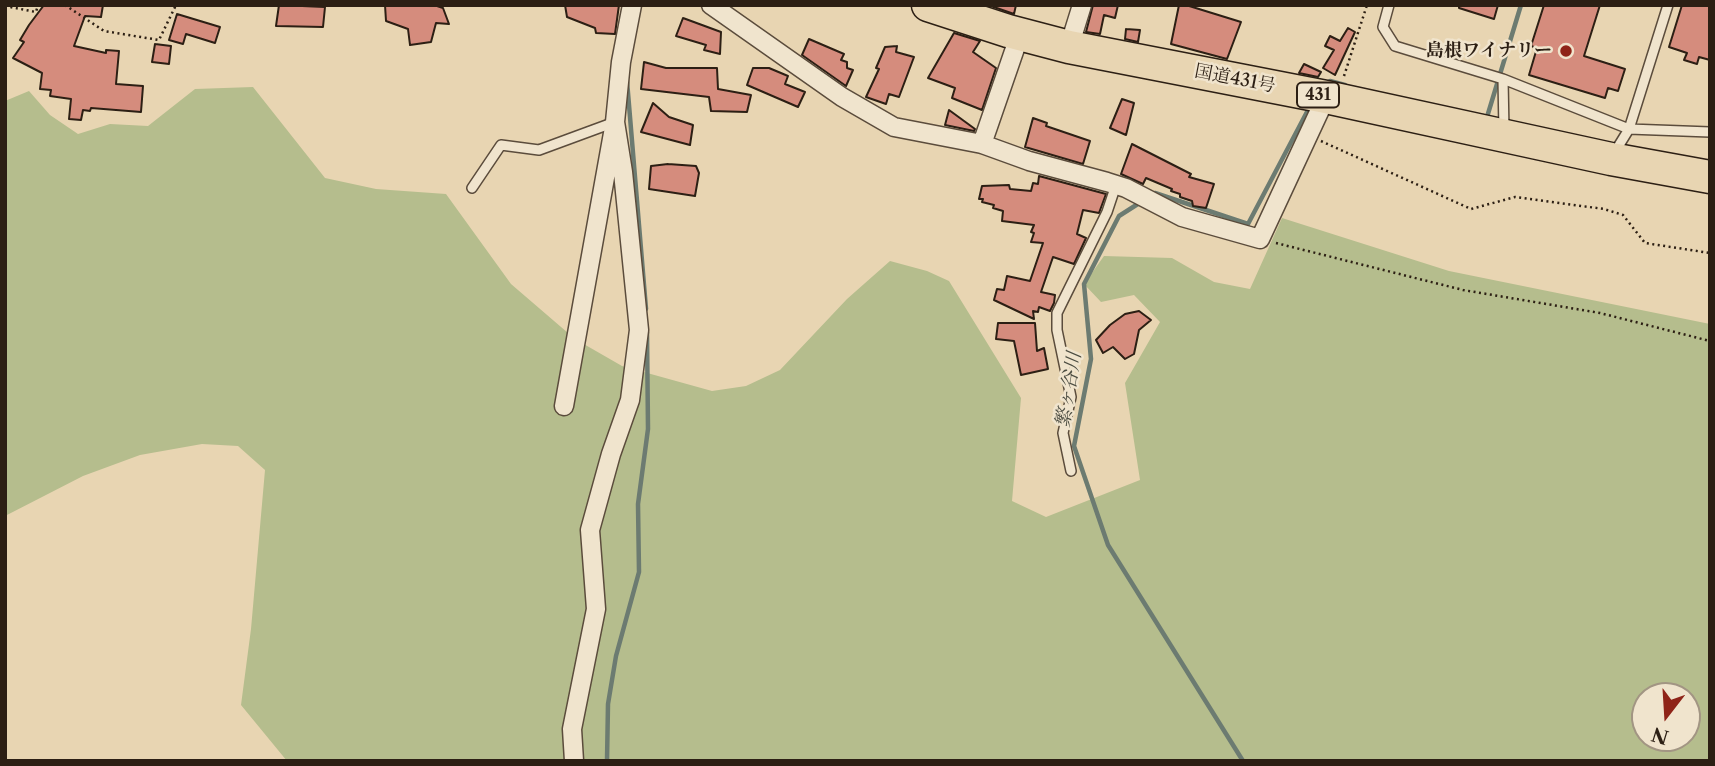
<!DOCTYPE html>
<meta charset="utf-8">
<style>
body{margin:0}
#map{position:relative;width:1715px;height:766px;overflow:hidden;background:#e8d5b2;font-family:"Libre Caslon Text",serif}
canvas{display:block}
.frame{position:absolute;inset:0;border:7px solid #2c1f14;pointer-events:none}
.north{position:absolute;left:1631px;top:682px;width:70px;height:70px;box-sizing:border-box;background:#f0e4cd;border:2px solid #a29583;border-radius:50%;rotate:197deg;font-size:19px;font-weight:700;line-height:28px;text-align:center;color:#2c1f14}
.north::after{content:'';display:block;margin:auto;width:24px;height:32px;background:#8f2418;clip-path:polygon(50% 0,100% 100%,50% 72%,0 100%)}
</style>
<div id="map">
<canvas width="1715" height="766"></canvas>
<div class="frame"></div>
<div class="north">N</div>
</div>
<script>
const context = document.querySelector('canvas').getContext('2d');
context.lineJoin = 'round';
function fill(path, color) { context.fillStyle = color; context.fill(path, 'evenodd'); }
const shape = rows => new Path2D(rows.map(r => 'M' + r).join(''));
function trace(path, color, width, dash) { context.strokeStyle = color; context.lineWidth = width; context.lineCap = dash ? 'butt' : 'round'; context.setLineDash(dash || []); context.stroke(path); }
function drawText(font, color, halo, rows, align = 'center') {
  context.font = font + ' "Libre Caslon Text","Noto Serif JP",serif'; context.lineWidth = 5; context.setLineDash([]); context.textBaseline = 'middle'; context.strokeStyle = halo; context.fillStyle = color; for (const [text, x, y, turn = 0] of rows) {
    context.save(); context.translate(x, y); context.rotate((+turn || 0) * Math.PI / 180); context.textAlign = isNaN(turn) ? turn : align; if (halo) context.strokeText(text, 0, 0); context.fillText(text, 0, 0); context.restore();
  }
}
fill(shape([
 [253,87,325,178,376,189,446,194,511,284,575,339,622,366,712,391,746,386,780,370,847,299,890,261,927,271,949,281,1021,398,1012,501,1046,517,1140,480,1125,383,1160,322,1134,295,1101,302,1084,284,1104,256,1172,258,1214,282,1250,289,1282,218,1449,271,1710,324,1710,761,287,761,241,705,251,629,265,470,238,446,202,444,140,455,83,476,5,516,5,101,29,91,50,115,78,134,110,124,148,126,195,89],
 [1645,696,1687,696,1687,738,1645,738]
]), '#b5bd8d');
trace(shape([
 [627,81,646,309],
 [1327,84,1330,81,1345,85],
 [1483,116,1487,117,1521,5],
 [1151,195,1155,193,1248,224,1308,110],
 [1141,202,1119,216,1084,284,1091,359,1074,446,1108,545,1243,761],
 [607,761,608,704,616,656,639,572,638,504,648,429,647,332]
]), '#6c7b71', 4.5);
const building = shape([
 [44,5,103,5,101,17,85,16,74,46,106,53,106,50,119,51,116,84,143,86,141,112,91,108,90,111,83,110,81,120,69,119,71,99,50,96,51,90,40,89,42,73,13,58,24,42,20,40,29,25,44,5],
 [279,5,325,7,323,27,276,26,279,5],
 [385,5,434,5,443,8,449,24,436,23,431,42,410,45,408,29,386,21,385,5],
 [565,5,619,5,615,34,596,33,595,28,567,17,565,5],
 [988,5,1016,5,1014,14,988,5],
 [1093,5,1118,5,1115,18,1104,15,1100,34,1086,32,1093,5],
 [1179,5,1186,5,1241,22,1227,59,1171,44,1179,5],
 [1459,5,1498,5,1494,19,1459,8,1459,5],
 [1544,5,1600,5,1584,56,1625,69,1618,91,1608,88,1605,98,1529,75,1537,48,1531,46,1544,5],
 [1682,5,1710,5,1710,60,1699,57,1697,64,1684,60,1687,53,1669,47,1682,5],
 [177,14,220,27,215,43,186,34,183,44,169,40,177,14],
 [683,18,721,32,720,54,704,50,706,45,676,36,683,18],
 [1348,28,1355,32,1335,75,1323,68,1334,50,1325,46,1330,36,1340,41,1348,28],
 [1126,29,1140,30,1138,42,1125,39,1126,29],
 [954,33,980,41,973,52,996,68,982,110,952,98,955,88,928,78,954,33],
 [809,39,844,54,841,60,847,62,847,68,853,70,846,86,802,55,809,39],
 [155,44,171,46,169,64,152,62,155,44],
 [897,46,896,52,914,57,899,97,889,94,886,104,866,97,879,69,876,68,885,47,897,46],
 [644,62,666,68,717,68,718,89,751,95,747,112,711,111,709,97,641,89,644,62],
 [1304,64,1321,72,1318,77,1299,73,1304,64],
 [753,68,769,68,788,76,785,84,805,92,798,107,747,85,753,68],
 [1122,99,1134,103,1126,135,1110,128,1122,99],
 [653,103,669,117,693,125,690,145,641,132,653,103],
 [949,110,975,129,974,131,945,125,949,110],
 [1033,118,1047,123,1046,126,1090,141,1083,164,1025,147,1033,118],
 [1132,144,1191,174,1189,177,1214,184,1206,208,1193,206,1192,201,1180,197,1180,194,1171,191,1172,189,1146,178,1143,184,1121,174,1132,144],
 [668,164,696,166,699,173,695,196,649,189,651,166,668,164],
 [1039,176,1106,194,1099,213,1083,210,1077,234,1086,238,1074,264,1053,257,1041,292,1055,295,1054,303,1050,311,1039,307,1038,312,1033,311,1034,319,994,300,997,289,1004,290,1007,276,1030,281,1043,243,1031,242,1034,233,1031,232,1034,225,1002,221,1003,211,993,208,994,205,982,202,983,199,979,199,982,186,1009,185,1010,189,1031,191,1033,183,1038,184,1039,176],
 [1139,311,1151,320,1139,330,1134,354,1125,359,1113,347,1103,353,1096,340,1110,325,1125,314,1139,311],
 [998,323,1035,323,1037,351,1044,348,1048,369,1021,375,1014,341,996,339,998,323]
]);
fill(building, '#d58c7d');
trace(building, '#2c1f14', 2);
const lane = shape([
 [1389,5,1383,27,1395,46,1503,79,1629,129,1710,132],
 [1503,79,1504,131],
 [1613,155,1629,129,1668,5],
 [472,188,501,145,539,150,615,122],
 [1071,471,1063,433,1071,397,1057,330,1057,313,1107,212,1116,185]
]);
const street = shape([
 [711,5,842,97,894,127,982,144,1029,161,1107,182,1126,188,1182,217,1260,239,1326,97],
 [1069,47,1082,5],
 [982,144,1020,34],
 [564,406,615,122,621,62,632,5],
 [574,761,572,729,596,609,590,530,611,454,630,400,639,330,623,172,615,122]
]);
const highway = shape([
 [928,5,1008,31,1069,47,1326,97,1611,159,1710,177]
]);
trace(lane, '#5b4c3c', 12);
trace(street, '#5b4c3c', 21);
trace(highway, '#2c1f14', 35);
trace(shape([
 [65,5,104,31,159,40,176,5],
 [5,6,36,12,38,5],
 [1344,76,1367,5],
 [1321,141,1471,209,1515,197,1604,209,1623,215,1645,243,1710,253],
 [1276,243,1463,290,1600,313,1710,341]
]), '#2c1f14', 2.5, [2, 3.5]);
trace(lane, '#f0e4cd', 9);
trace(street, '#f0e4cd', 18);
trace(highway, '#e8d5b2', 32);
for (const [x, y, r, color] of [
 [1566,51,7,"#8f2418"]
]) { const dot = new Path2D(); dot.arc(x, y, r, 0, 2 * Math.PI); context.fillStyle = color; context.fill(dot); trace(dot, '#f0e4cd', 2.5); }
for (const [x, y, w] of [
 [1318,95,42]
]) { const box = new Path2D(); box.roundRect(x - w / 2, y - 12.5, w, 25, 5); context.fillStyle = '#f0e4cd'; context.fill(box); trace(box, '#2c1f14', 2); }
drawText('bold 16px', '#2c1f14', null, [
 ["431",1318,95]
]);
drawText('bold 18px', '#2c1f14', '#f0e4cd', [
 ["島根ワイナリー",1552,51]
], 'right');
drawText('18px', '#2c1f14', '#f0e4cd', [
 ["国道431号",1235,79,11]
]);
drawText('italic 19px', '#4c4d42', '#f0e4cd', [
 ["繁ヶ谷川",1069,390,-81]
]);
</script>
